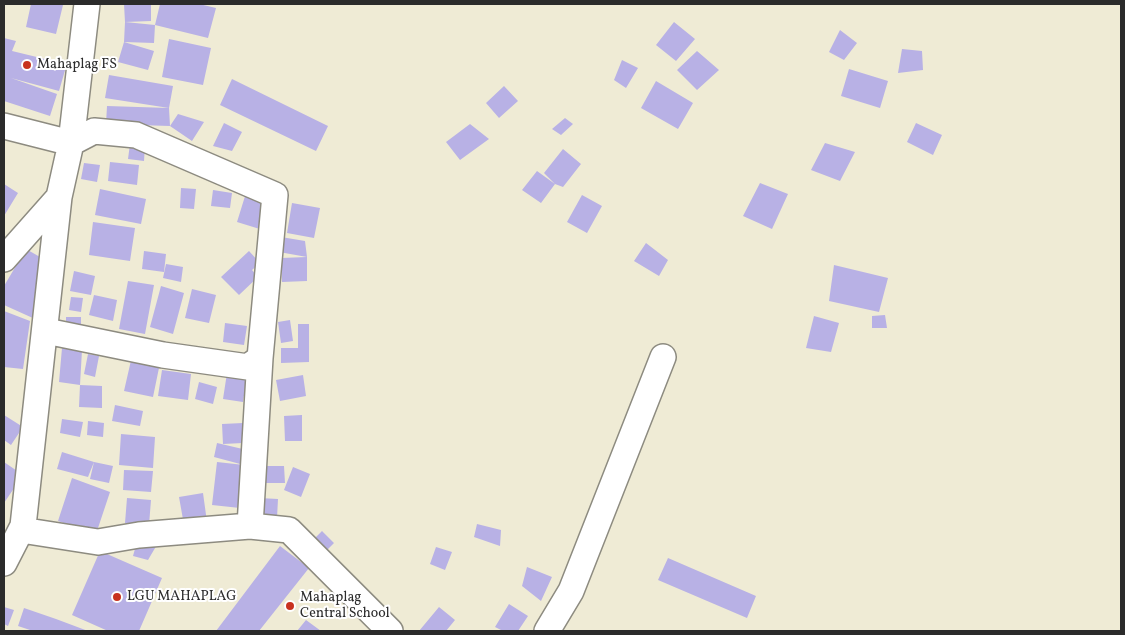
<!DOCTYPE html>
<style>
body{margin:0}
#map{position:relative;width:1125px;height:635px;overflow:hidden;background:#efebd5;font-family:Vollkorn,serif}
canvas{display:block}
.frame{position:absolute;inset:0;border:5px solid #2b2b2b;pointer-events:none}
</style>
<div id="map">
<canvas width="1125" height="635"></canvas>
<div class="frame"></div>
</div>
<script>
const context = document.querySelector('canvas').getContext('2d');
context.lineJoin = 'round';
function fill(path, color) { context.fillStyle = color; context.fill(path, 'evenodd'); }
const shape = rows => new Path2D(rows.map(r => 'M' + r).join(''));
function trace(path, color, width, dash) { context.strokeStyle = color; context.lineWidth = width; context.lineCap = dash ? 'butt' : 'round'; context.setLineDash(dash || []); context.stroke(path); }
function drawText(font, color, halo, rows, align = 'center') {
  context.font = font + ' Vollkorn,serif'; context.lineWidth = 4; context.setLineDash([]); context.textBaseline = 'middle'; context.strokeStyle = halo; context.fillStyle = color; for (const [text, x, y, turn = 0] of rows) {
    context.save(); context.translate(x, y); context.rotate((+turn || 0) * Math.PI / 180); context.textAlign = isNaN(turn) ? turn : align; if (halo) context.strokeText(text, 0, 0); context.fillText(text, 0, 0); context.restore();
  }
}
fill(shape([
 [31,4,63,5,56,34,26,27],
 [124,4,151,4,151,21,125,22],
 [160,4,199,4,216,8,208,38,155,25],
 [125,22,155,25,154,43,124,42,154,51,148,70,118,62,124,42],
 [674,22,695,39,676,61,656,45],
 [840,30,857,43,844,60,829,52],
 [4,38,16,41,12,51,45,59,43,70,58,63,66,67,59,91,11,78,57,94,50,116,4,101],
 [169,39,211,48,203,85,162,77],
 [902,49,922,51,923,70,898,73],
 [697,51,719,70,697,90,677,70],
 [622,60,638,68,626,88,614,80],
 [849,69,888,81,880,108,841,96],
 [109,75,173,86,169,108,105,98],
 [232,79,328,126,316,151,220,105],
 [656,81,693,103,678,129,641,108],
 [504,86,518,101,499,118,486,103],
 [107,106,169,108,170,126,178,114,204,122,192,141,170,126,106,124],
 [565,118,573,124,561,135,552,129],
 [224,123,242,132,232,151,213,146],
 [916,123,942,135,933,155,907,142],
 [470,124,489,139,460,160,446,142],
 [825,143,855,152,840,181,811,170],
 [130,144,145,146,144,161,128,159],
 [563,149,581,164,563,187,555,184,541,203,522,190,537,171,555,184,544,173],
 [110,162,139,165,137,185,108,181],
 [84,163,100,165,97,182,81,179],
 [760,183,788,194,772,229,743,216],
 [4,184,18,193,4,216],
 [181,188,196,189,194,209,180,208],
 [100,189,146,199,141,224,95,215],
 [213,190,232,193,230,208,211,206],
 [246,193,264,200,263,230,237,222],
 [582,195,602,206,587,233,567,222],
 [292,203,320,208,314,238,287,233],
 [93,222,135,228,130,261,89,255],
 [281,237,305,241,307,257,279,252],
 [646,243,668,260,659,276,634,261],
 [26,249,40,257,42,278,35,296,35,319,4,305,4,286],
 [144,251,166,254,164,272,142,269],
 [249,251,260,263,252,270,258,277,239,295,221,277],
 [307,257,307,281,282,282,281,258],
 [166,264,183,267,181,282,163,278],
 [834,265,888,278,879,312,829,301],
 [74,271,95,276,91,295,70,291],
 [128,281,154,285,145,334,119,329],
 [161,286,184,293,173,334,150,327],
 [192,289,216,295,209,323,185,318],
 [94,295,117,300,113,321,89,315],
 [71,297,83,298,81,312,69,310],
 [4,311,30,321,23,369,4,367],
 [885,315,887,328,872,328,872,316],
 [814,316,839,323,831,352,806,348],
 [66,317,81,317,81,328,66,328],
 [290,320,293,341,281,343,278,322],
 [225,323,247,326,244,345,223,342],
 [298,324,309,324,309,362,281,363,281,348,298,348],
 [62,348,82,350,80,385,102,386,102,408,79,407,80,385,59,382],
 [88,354,99,356,95,377,84,374],
 [132,356,160,363,153,397,124,391],
 [162,370,191,374,188,400,158,396],
 [227,373,247,376,243,402,223,399],
 [303,375,306,396,280,401,276,380],
 [199,382,217,387,213,404,195,399],
 [115,405,143,411,140,426,112,421],
 [4,415,23,427,11,445,4,440],
 [302,415,302,441,285,441,284,416],
 [62,419,83,422,80,437,60,433],
 [88,421,104,423,103,437,87,435],
 [243,423,243,443,223,444,222,424],
 [121,434,155,437,153,468,119,465],
 [217,443,247,450,240,508,212,505,217,462,244,465,214,457],
 [62,452,94,462,88,477,57,469],
 [4,462,23,475,4,503],
 [94,462,113,466,109,483,90,479],
 [263,466,284,466,285,483,264,483],
 [293,467,310,474,301,497,284,490],
 [124,470,153,471,151,492,123,490],
 [72,478,110,492,96,534,58,521],
 [203,493,207,522,184,525,179,497],
 [127,498,151,500,149,525,125,523],
 [259,498,278,499,277,518,258,517],
 [477,524,501,530,500,546,474,537],
 [322,531,334,543,324,553,312,541],
 [138,538,158,543,148,560,133,556],
 [280,546,309,568,259,631,216,631],
 [436,547,452,552,445,570,430,564],
 [100,551,162,578,139,631,108,631,72,615],
 [668,558,756,596,747,618,658,580],
 [527,567,552,577,541,601,522,586],
 [509,604,528,616,518,631,503,631,495,627],
 [4,607,14,610,8,626,4,624],
 [439,607,455,620,446,631,419,631],
 [24,608,56,619,88,631,33,631,18,626],
 [306,620,321,631,297,631]
]), '#b8b1e5');
const minor = shape([
 [4,126,71,143,94,131,136,135,275,195,260,358,248,367,163,355,46,331],
 [4,259,59,197],
 [250,526,260,358],
 [21,530,98,542,139,535,250,526,289,530,390,631],
 [4,563,23,526,59,197,71,143,87,4],
 [547,631,571,591,663,357]
]);
trace(minor, '#8d8b80', 28);
trace(minor, '#fff', 25);
for (const [x, y, r, color] of [
 [27,65,5,"#c8321e"],
 [117,597,5,"#c8321e"],
 [290,606,5,"#c8321e"]
]) { const dot = new Path2D(); dot.arc(x, y, r, 0, 2 * Math.PI); context.fillStyle = color; context.fill(dot); trace(dot, '#fff', 2); }
drawText('14px', '#2b2b2b', '#fff', [
 ["Mahaplag FS",37,65],
 ["LGU MAHAPLAG",127,597],
 ["Mahaplag",300,598],
 ["Central School",300,614]
], 'left');
</script>
